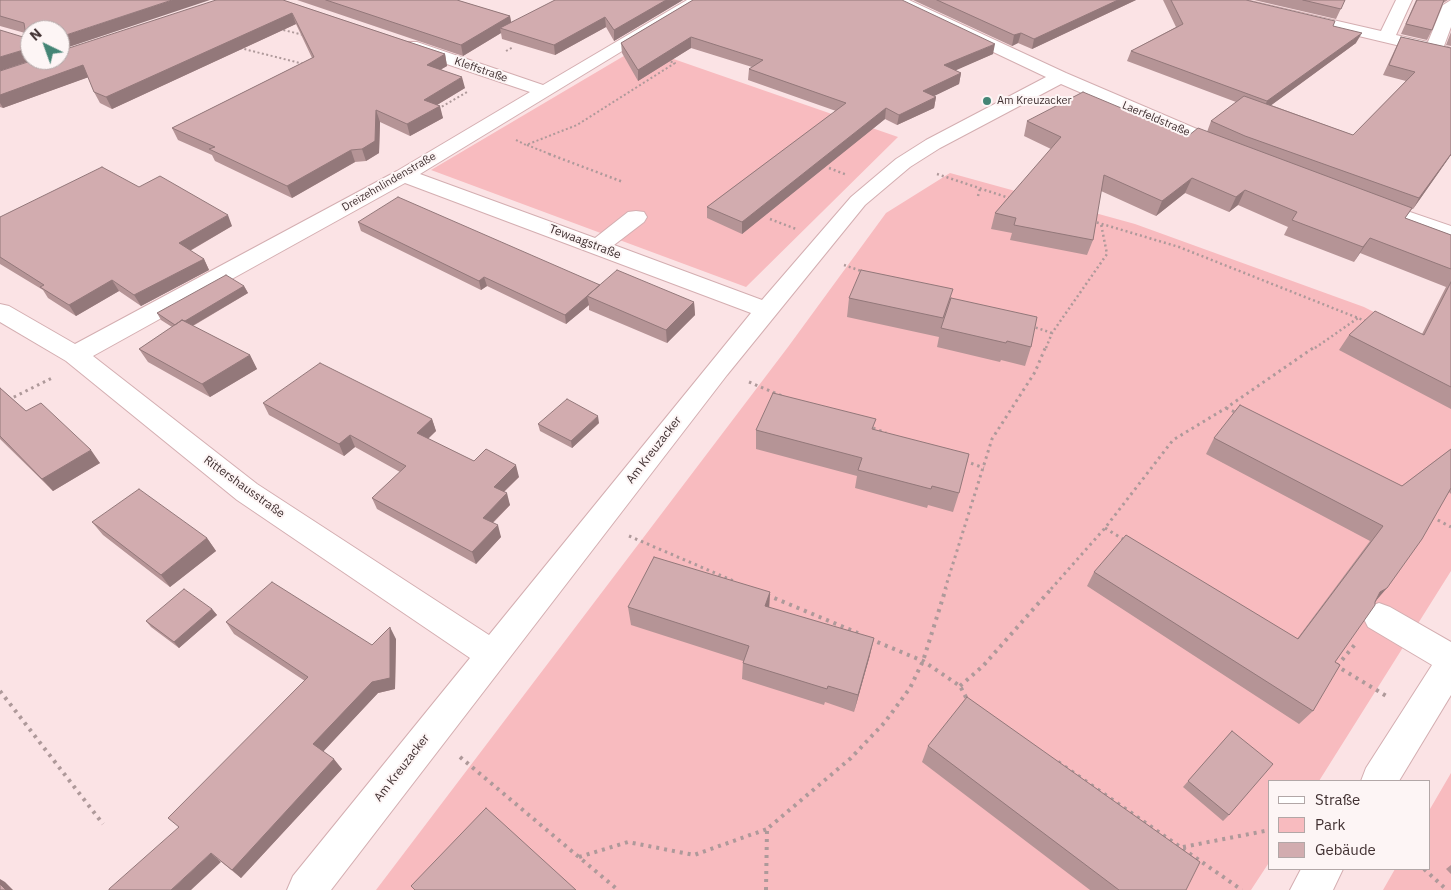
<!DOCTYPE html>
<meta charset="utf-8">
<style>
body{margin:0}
#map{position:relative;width:1451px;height:890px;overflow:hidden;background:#fbe3e5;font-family:"IBM Plex Sans",sans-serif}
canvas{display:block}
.legend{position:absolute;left:1268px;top:780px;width:162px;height:90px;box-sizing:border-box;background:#fdf5f5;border:1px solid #b2a7a7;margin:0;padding:6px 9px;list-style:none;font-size:15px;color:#413132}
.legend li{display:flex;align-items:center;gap:10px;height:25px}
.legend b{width:25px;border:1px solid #b2a7a7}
.north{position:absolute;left:20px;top:20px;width:50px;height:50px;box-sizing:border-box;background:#fdf5f5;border:1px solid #b2a7a7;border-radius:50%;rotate:318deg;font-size:14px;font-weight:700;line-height:20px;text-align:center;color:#413132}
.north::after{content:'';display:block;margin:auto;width:18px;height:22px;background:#448575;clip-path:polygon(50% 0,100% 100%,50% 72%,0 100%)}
</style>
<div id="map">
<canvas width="1451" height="890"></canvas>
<ul class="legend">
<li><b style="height:6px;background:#fff"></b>Straße</li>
<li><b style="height:14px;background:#f8bbbf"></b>Park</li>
<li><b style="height:14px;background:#d2acaf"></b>Gebäude</li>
</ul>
<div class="north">N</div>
</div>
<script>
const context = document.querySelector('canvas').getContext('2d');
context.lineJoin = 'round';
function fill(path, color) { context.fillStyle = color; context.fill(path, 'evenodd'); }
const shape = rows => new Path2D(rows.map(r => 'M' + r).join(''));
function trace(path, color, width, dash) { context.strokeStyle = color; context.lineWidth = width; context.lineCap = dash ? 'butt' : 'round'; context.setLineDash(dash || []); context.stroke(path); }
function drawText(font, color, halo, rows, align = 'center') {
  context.font = font + ' "IBM Plex Sans",sans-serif'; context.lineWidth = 4; context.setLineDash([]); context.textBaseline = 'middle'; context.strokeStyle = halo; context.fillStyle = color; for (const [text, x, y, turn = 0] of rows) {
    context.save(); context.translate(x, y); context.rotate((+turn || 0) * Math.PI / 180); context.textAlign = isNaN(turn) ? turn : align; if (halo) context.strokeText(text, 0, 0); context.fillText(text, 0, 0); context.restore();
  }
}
fill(shape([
 [639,47,898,137,746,287,431,170],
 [950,173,1135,224,1364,307,1451,351,1451,571,1319,781,1270,781,1270,861,1251,890,376,890,788,347,886,213],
 [1451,773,1451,890,1383,890,1395,869,1430,869,1430,809]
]), '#f8bbbf');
const minor = shape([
 [687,0,706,0,420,174,595,238,628,212,636,211,644,212,647,217,644,222,614,245,762,300,851,197,896,159,926,140,1046,77,890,3,888,0,909,0,1066,73,1232,144,1235,148,1232,152,1225,154,1218,152,1061,84,940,148,910,167,865,205,727,375,331,890,287,890,293,876,470,658,237,500,66,361,0,322,0,304,9,306,75,344,397,171,530,92,405,50,402,46,405,42,417,42,543,85,687,0],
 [405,183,751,313,489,635,257,484,93,356,405,183],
 [1218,0,1246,0,1381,31,1396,0,1412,0,1396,35,1428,42,1443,5,1451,0,1451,27,1444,46,1451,48,1451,58,1220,3,1218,0],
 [1372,199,1451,226,1451,240,1364,210,1361,205,1364,200,1372,199],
 [1379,603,1390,607,1451,642,1451,695,1399,781,1361,781,1366,768,1432,665,1368,627,1363,617,1368,607,1379,603],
 [1301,869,1343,869,1333,890,1290,890,1301,869]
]);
trace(minor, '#d4aeb1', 2);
trace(shape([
 [279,29,304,35],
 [240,48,304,64],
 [506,51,513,47],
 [438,109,467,92],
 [516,140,526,145,577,125,675,63,666,60],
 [527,145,552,155]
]), '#ae999a', 2, [2, 2.5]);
trace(shape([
 [549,154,623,182],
 [829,168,847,175],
 [937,174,1012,199],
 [978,196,980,189],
 [770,219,796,229],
 [1092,221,1179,247,1368,322],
 [844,265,864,272],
 [1031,326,1052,333],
 [1046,348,1052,333,1107,254,1101,224],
 [1315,348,1358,318]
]), '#ae999a', 2.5, [2, 3]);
trace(shape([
 [749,382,782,396],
 [8,400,54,377],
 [1226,408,1237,413],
 [873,428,886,433],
 [965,461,984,468],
 [1432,517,1451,527],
 [1105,528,1126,541],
 [629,536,736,582],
 [945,589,992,439,1035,372,1046,346],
 [1051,589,1105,528,1173,440,1226,408,1316,346]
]), '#ae999a', 3, [2.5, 4]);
trace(shape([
 [767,595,858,633],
 [870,639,923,661,960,686,968,701],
 [1335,665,1388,697],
 [1337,666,1357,642],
 [960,686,983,666,1052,588],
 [0,691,103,824],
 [460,757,618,890],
 [1058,762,1242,890],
 [1183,847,1270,830],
 [579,857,628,842,694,855,767,829],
 [1424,869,1447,890],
 [766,890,767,829,851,758,885,722,910,688,923,661,946,588]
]), '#ae999a', 4, [3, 5]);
fill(minor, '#fff');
fill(shape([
 [0,0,60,50,30,30,30,60,23,37,26,36,25,33,0,26],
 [283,0,445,54,447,66,441,69,465,88,437,105,443,118,410,136,380,122,379,153,366,161,355,162,292,198,215,161,212,155,178,140,172,128,312,58,296,24,112,109,100,103,94,92,88,77,3,108,0,107,0,71],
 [297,0,457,0,510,16,511,22,683,0,614,41,606,27,555,55,502,39,501,33,463,56],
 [693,0,993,54,955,70,961,73,959,84,933,96,936,97,934,108,897,125,885,119,742,234,707,218,707,207,836,111,748,80,749,69,752,67,691,48,638,81,622,53,621,43],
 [913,0,1136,0,1032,49,1018,43,1012,46],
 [1163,0,1246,0,1333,26,1356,43,1271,105,1353,135,1406,81,1383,75,1396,47,1401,37,1451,48,1451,156,1450,156,1413,209,1412,209,1405,218,1451,235,1451,409,1339,350,1349,335,1422,334,1446,287,1360,253,1354,262,1284,235,1288,227,1238,205,1229,212,1185,193,1156,216,1101,191,1093,240,1087,255,1010,240,1012,233,991,229,995,213,1051,149,1024,136,1027,121,1188,136,1207,132,1211,121,1236,102,1127,61,1131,51,1176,27],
 [1254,0,1345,0,1336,19],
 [1416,0,1448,0,1443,3,1432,30,1427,40,1401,34],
 [1451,32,1451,46,1446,45],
 [139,187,232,226,190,251,204,259,209,270,141,306,119,291,76,316,48,298,43,290,0,264,0,217],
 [358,222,600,285,694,302,695,315,667,343,589,310,589,305,566,324,487,286,481,290,361,231],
 [244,286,248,293,193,326,250,355,257,369,210,397,148,362,139,349,172,327,161,320,157,313],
 [849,298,951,298,1031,347,1025,366,1001,360,1000,362,937,347,939,337,847,317],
 [0,388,26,411,100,463,53,491,0,439],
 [263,403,432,419,436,431,428,439,474,461,519,477,504,492,510,505,493,523,501,537,476,564,377,509,372,498,400,472,355,447,344,456,269,415],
 [599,423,572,448,540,431,538,424],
 [756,430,875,430,959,493,953,512,928,505,927,508,855,488,857,476,756,449],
 [1214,438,1402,486,1451,449,1451,494,1449,492,1335,662,1313,711,1299,724,1087,586,1094,572,1297,639,1370,541,1206,454],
 [92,522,207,538,216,551,170,587,103,535],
 [770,592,769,607,870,655,854,712,825,702,824,705,742,679,743,661,631,625,628,607],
 [212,609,217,615,179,648,151,627,146,621],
 [226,622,372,645,396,639,395,689,378,693,323,751,342,769,241,878,179,827,305,681,234,634],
 [1232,731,1229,815,1223,821,1183,787],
 [928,746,1186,890,1090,890,922,762],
 [1451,865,1451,874,1446,869]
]), '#b59496');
fill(shape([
 [172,0,210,0,60,50,60,37],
 [666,0,683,0,614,41,614,30],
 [1118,0,1136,0,1032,49,1034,39],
 [292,13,296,24,112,109,106,97],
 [510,16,512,27,500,28,501,33,463,56,461,45],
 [605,17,606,27,555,55,554,45],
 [1021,33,1018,43,1012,46,1014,35],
 [1362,33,1356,43,1262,112,1267,101],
 [691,37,691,48,638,81,638,70],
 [995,44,993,54,943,76,944,65],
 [30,48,30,60,33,60,0,71,0,57],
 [445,54,447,66,430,76,427,65],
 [83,65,89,77,3,108,0,103,0,95],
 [961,73,959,84,922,102,923,91],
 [462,77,465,88,427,111,424,100],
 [936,97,934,108,897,125,899,115],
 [440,106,443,118,410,136,407,124],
 [886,108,885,119,742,234,742,222],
 [376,110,380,122,379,153,366,161,362,149],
 [351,150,355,162,292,198,287,186],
 [1451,154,1451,155,1413,209,1419,198],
 [1192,178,1185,193,1156,216,1162,201],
 [1245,190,1238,205,1229,212,1236,197],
 [228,215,232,226,184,254,179,243],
 [1370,238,1354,262,1363,247],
 [204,259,209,270,141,306,134,295],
 [484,277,487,286,481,290,479,281],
 [112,280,119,291,76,316,69,305],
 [244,286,248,293,180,333,176,326],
 [587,296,589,305,566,324,565,315],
 [694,302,695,315,667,343,666,330],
 [250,355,257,369,210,397,202,384],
 [598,416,599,423,572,448,571,441],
 [432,419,436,431,421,445,417,433],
 [350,435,355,447,344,456,339,444],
 [91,450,100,463,53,491,42,479],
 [516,465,519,477,497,498,494,487],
 [507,493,510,505,486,529,483,518],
 [498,525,501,537,476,564,472,552],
 [207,538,216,551,170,587,161,575],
 [1387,588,1374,603,1380,592],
 [770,592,769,610,765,606],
 [212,609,217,615,179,648,174,642],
 [390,627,396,639,395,689,378,693,321,754,313,744],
 [874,638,870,655,854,712,858,695],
 [334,759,342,769,241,878,232,870],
 [211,853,221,862,191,890,171,890],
 [0,879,5,882,13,890,6,890,0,884]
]), '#93787a');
const building = shape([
 [0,0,172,0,60,37,60,30,30,30,30,48,0,57,0,30,23,37,26,36,24,23,0,16,0,0],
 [216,0,283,0,445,54,427,65,462,77,424,100,440,106,407,124,376,110,375,141,362,149,351,150,287,186,209,149,215,147,172,128,314,57,292,13,106,97,94,92,83,65,0,95,0,71,34,60,60,60,60,51,216,0],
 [326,0,457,0,510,16,461,45,326,0],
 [555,0,666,0,614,30,605,17,554,45,500,28,555,0],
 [693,0,902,0,995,44,944,65,961,73,923,91,936,97,899,115,886,108,742,222,707,207,846,103,749,69,763,60,691,37,638,70,621,43,693,0],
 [937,0,1118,0,1034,39,1021,33,1014,35,937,0],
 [1171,0,1246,0,1335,21,1333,26,1362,33,1267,101,1131,51,1183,24,1171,0],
 [1303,0,1345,0,1341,9,1303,0],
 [1417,0,1444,0,1432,30,1406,24,1417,0],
 [1401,37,1451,48,1451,154,1419,198,1245,136,1211,121,1244,96,1353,135,1415,72,1389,65,1401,37],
 [1083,92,1188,136,1198,128,1412,208,1405,218,1451,235,1451,269,1370,238,1363,247,1292,220,1297,212,1245,190,1236,197,1192,178,1162,201,1104,175,1093,240,1014,225,1016,218,995,213,1061,137,1027,121,1083,92],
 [102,167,139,187,160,176,228,215,179,243,204,259,134,295,112,280,69,305,40,287,44,285,0,257,0,217,102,167],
 [398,197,600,285,565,315,484,277,479,281,358,222,398,197],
 [617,270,694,302,666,330,587,296,617,270],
 [861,270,953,289,943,318,849,298,861,270],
 [226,275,244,286,185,321,182,320,175,325,157,313,226,275],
 [1451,282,1451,387,1349,335,1375,311,1424,335,1451,282],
 [951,298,1037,317,1031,347,1007,341,1006,343,941,328,951,298],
 [182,320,250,355,202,384,139,349,182,320],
 [320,363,432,419,417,433,474,461,486,449,516,465,494,487,507,493,483,518,498,525,472,552,372,498,406,466,350,435,339,444,263,403,320,363],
 [0,388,26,411,41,403,91,450,42,479,0,436,0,388],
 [773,393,876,419,872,429,969,454,959,493,932,486,931,489,858,470,862,458,756,430,773,393],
 [567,399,598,416,571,441,538,424,567,399],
 [1240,405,1402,486,1451,449,1451,488,1422,539,1387,588,1380,592,1375,602,1375,605,1335,662,1340,665,1313,711,1094,572,1126,535,1298,639,1383,526,1214,438,1240,405],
 [139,489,207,538,161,575,92,522,139,489],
 [654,557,770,592,765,606,874,638,858,695,828,686,827,689,743,663,749,646,628,607,654,557],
 [272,582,372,645,390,627,390,678,372,682,313,744,334,759,232,870,211,853,171,890,109,890,109,889,179,827,168,818,308,677,226,622,272,582],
 [184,589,212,609,174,642,146,621,184,589],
 [967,697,1200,862,1186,890,1119,890,928,746,967,697],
 [1232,731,1273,764,1229,815,1188,781,1232,731],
 [486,808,576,890,415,890,411,886,486,808],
 [0,884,6,890,0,890,0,884]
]);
fill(building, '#d2acaf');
trace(building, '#93787a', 1);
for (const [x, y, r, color] of [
 [987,101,5,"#448575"]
]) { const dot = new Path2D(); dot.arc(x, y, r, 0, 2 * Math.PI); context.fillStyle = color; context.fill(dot); trace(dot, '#fdf5f5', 2); }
drawText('11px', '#413132', '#fdf5f5', [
 ["Kleffstraße",481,70,19],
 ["Laerfeldstraße",1156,119,23],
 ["Dreizehnlindenstraße",389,182,-30]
]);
drawText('11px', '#413132', '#fdf5f5', [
 ["Am Kreuzacker",997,101]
], 'left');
drawText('12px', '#413132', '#fdf5f5', [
 ["Tewaagstraße",585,242,21],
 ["Am Kreuzacker",654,450,-52],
 ["Rittershausstraße",244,487,36],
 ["Am Kreuzacker",402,768,-52]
]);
</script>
